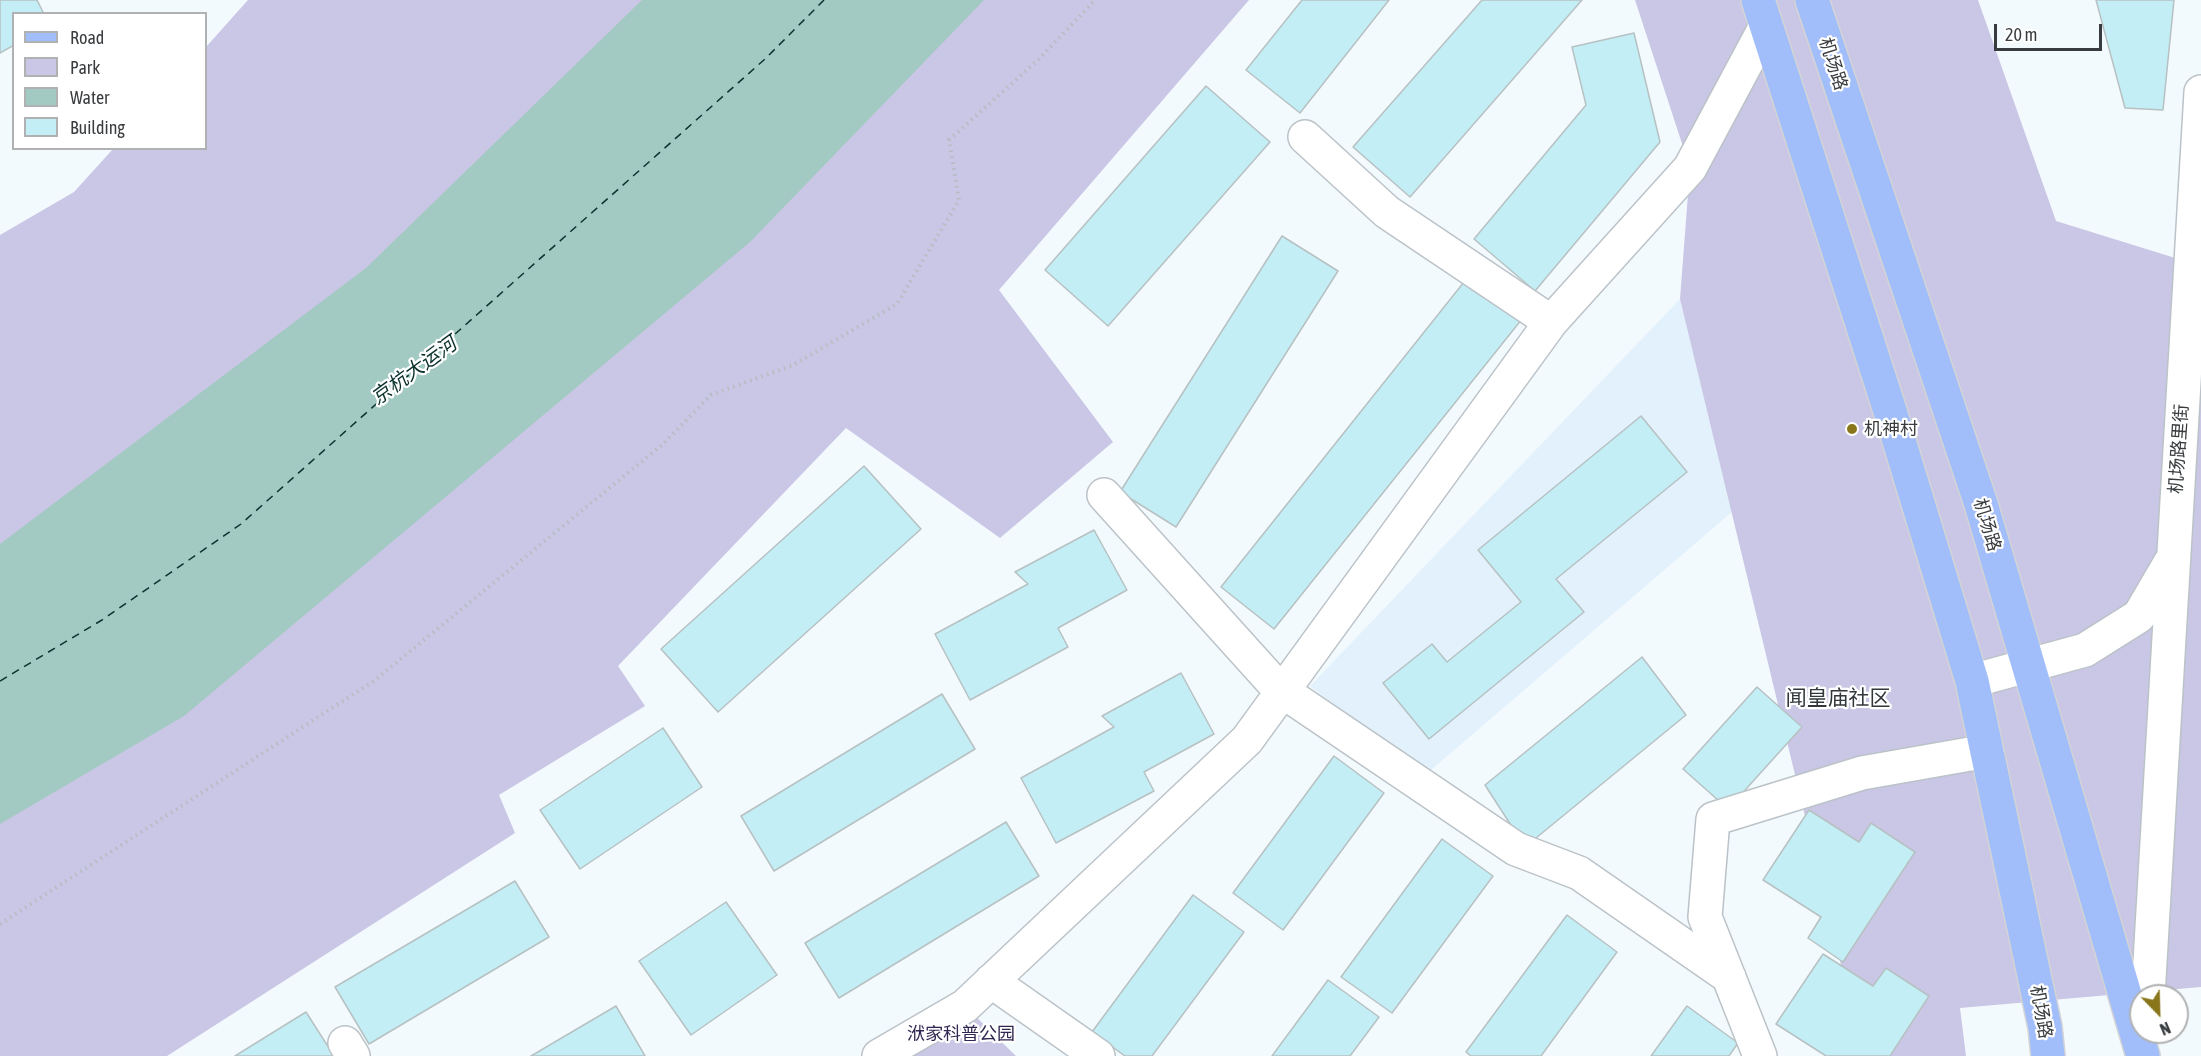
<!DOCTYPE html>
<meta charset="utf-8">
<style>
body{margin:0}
#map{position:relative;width:2201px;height:1056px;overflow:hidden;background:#f3fafe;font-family:"Asap Condensed",sans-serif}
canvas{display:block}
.legend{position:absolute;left:12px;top:12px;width:195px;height:138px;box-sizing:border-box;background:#fff;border:2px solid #b0b1b2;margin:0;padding:8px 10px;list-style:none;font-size:18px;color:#393c3e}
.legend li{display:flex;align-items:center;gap:12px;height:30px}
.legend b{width:30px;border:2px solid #b0b1b2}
.north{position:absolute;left:2129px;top:984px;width:60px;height:60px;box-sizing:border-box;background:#fff;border:2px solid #b0b1b2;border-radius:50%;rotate:157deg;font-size:16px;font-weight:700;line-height:24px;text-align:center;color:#393c3e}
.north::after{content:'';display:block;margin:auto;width:21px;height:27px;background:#89761a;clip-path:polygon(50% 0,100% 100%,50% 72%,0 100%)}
.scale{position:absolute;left:1994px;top:24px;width:108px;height:27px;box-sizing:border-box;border:3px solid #393c3e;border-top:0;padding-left:8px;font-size:18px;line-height:21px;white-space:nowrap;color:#393c3e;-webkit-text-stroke:4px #fff;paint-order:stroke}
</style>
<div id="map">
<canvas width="2201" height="1056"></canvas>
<ul class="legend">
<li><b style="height:8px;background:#a1befb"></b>Road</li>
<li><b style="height:16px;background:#cac6e5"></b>Park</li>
<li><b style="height:16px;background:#a2cac2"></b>Water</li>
<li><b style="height:16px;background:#c3eef5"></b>Building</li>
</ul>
<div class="north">N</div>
<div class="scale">20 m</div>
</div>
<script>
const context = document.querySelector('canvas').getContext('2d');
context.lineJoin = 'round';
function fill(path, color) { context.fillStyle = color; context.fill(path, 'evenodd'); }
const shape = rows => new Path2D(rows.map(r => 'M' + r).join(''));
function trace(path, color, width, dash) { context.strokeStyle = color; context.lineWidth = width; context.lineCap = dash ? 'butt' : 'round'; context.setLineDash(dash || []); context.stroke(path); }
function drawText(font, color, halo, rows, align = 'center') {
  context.font = font + ' "Asap Condensed","Noto Sans SC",sans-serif'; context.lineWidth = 4.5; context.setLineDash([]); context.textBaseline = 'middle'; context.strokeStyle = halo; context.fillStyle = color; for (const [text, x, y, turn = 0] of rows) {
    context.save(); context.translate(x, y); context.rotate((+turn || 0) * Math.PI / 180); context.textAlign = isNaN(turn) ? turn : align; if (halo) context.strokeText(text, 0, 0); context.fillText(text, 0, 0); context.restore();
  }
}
fill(shape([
 [1680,299,1732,512,1424,776,1310,686]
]), '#e2f1fb');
fill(shape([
 [248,0,1249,0,999,290,1113,442,1000,538,846,428,618,666,645,706,499,795,515,833,167,1056,0,1056,0,235,74,192,113,149,206,148,206,47],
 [1635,0,1978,0,2056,221,2201,266,2201,987,1960,1008,1966,1056,1863,1056,1680,299,1690,168],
 [965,1006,1016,1056,879,1056]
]), '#cac6e5');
fill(shape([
 [642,0,984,0,750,242,184,716,0,824,0,544,366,268]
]), '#a2cac2');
trace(shape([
 [0,681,102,620,241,524,765,59,824,0]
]), '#0c332d', 1.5, [8, 6]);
const building = shape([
 [0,0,37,0,44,14,14,14,14,45,0,53,0,0],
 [1302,0,1389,0,1300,113,1246,70,1302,0],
 [1482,0,1582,0,1410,197,1353,147,1482,0],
 [2096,0,2174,0,2163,110,2125,108,2096,0],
 [1634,33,1660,142,1535,291,1474,239,1586,105,1572,47,1634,33],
 [1206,86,1270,142,1108,326,1045,270,1206,86],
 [1282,236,1338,271,1176,527,1120,492,1282,236],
 [1468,277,1522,319,1274,629,1221,587,1468,277],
 [1641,416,1687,472,1556,579,1584,612,1429,739,1383,683,1432,644,1447,662,1521,602,1478,550,1641,416],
 [864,466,921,529,718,712,661,649,864,466],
 [1094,530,1127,590,1058,628,1068,647,970,700,935,634,1028,584,1015,572,1094,530],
 [1642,657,1686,715,1525,847,1485,785,1642,657],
 [1181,673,1214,734,1144,772,1154,791,1056,843,1021,778,1114,727,1102,716,1181,673],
 [1757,687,1802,727,1728,809,1683,769,1757,687],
 [942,694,975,749,774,871,741,816,942,694],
 [663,728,702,787,580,869,540,810,663,728],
 [1334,756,1384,793,1283,930,1233,893,1334,756],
 [1809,810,1859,842,1871,823,1915,852,1843,962,1808,938,1821,917,1763,880,1809,810],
 [1006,822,1039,876,839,998,805,943,1006,822],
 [1442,839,1493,876,1392,1013,1341,977,1442,839],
 [515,881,549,937,369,1044,335,987,515,881],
 [1193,895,1244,932,1152,1056,1125,1056,1092,1032,1193,895],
 [726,902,777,975,691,1035,639,961,726,902],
 [1567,915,1617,952,1541,1056,1471,1056,1466,1052,1567,915],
 [1823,954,1873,986,1886,968,1929,996,1890,1056,1826,1056,1776,1024,1823,954],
 [1328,980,1379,1017,1350,1056,1272,1056,1328,980],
 [616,1006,645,1056,531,1056,616,1006],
 [1687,1006,1738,1043,1729,1056,1651,1056,1687,1006],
 [306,1012,334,1056,235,1056,306,1012]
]);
fill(building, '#c3eef5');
trace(building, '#b7c1c2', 1.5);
const minor = shape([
 [1305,137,1387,212,1551,322],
 [1104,495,1278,688,1516,849,1579,873,1729,977],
 [1972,681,2085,650,2139,616,2170,563],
 [991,981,1098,1056],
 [2148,996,2201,92],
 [345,1043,353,1056],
 [879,1056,965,1006,1247,740,1551,322,1690,168,1766,26],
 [1760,1056,1705,917,1713,819,1862,773,1987,751]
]);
const major = shape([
 [1758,0,1890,411,1972,681,2045,1027,2048,1056],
 [1812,0,1981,504,2143,1056]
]);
trace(minor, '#bbc3c8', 36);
trace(major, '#d3d4d5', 36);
trace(shape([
 [0,924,375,680,662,445,711,395,793,365,897,304,959,200,949,140,1039,59,1095,0]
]), '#b6bcbf', 4, [1.5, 4.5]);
trace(minor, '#fff', 33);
trace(major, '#a1befb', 33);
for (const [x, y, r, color] of [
 [1852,429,6,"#89761a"]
]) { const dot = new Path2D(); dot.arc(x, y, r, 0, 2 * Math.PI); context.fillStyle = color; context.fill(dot); trace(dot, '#fff', 2); }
drawText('18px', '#393c3e', '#fff', [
 ["机场路",1833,64,72],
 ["机场路里街",2179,449,-86],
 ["机场路",1987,525,73],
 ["机场路",2041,1012,80]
]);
drawText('18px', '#393c3e', '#fff', [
 ["机神村",1864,429]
], 'left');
drawText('18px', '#302651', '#fff', [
 ["洑家科普公园",961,1034]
]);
drawText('italic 20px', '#0c332d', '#fff', [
 ["京杭大运河",414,371,-36]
]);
drawText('21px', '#31373b', '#fff', [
 ["闻皇庙社区",1838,698]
]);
</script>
